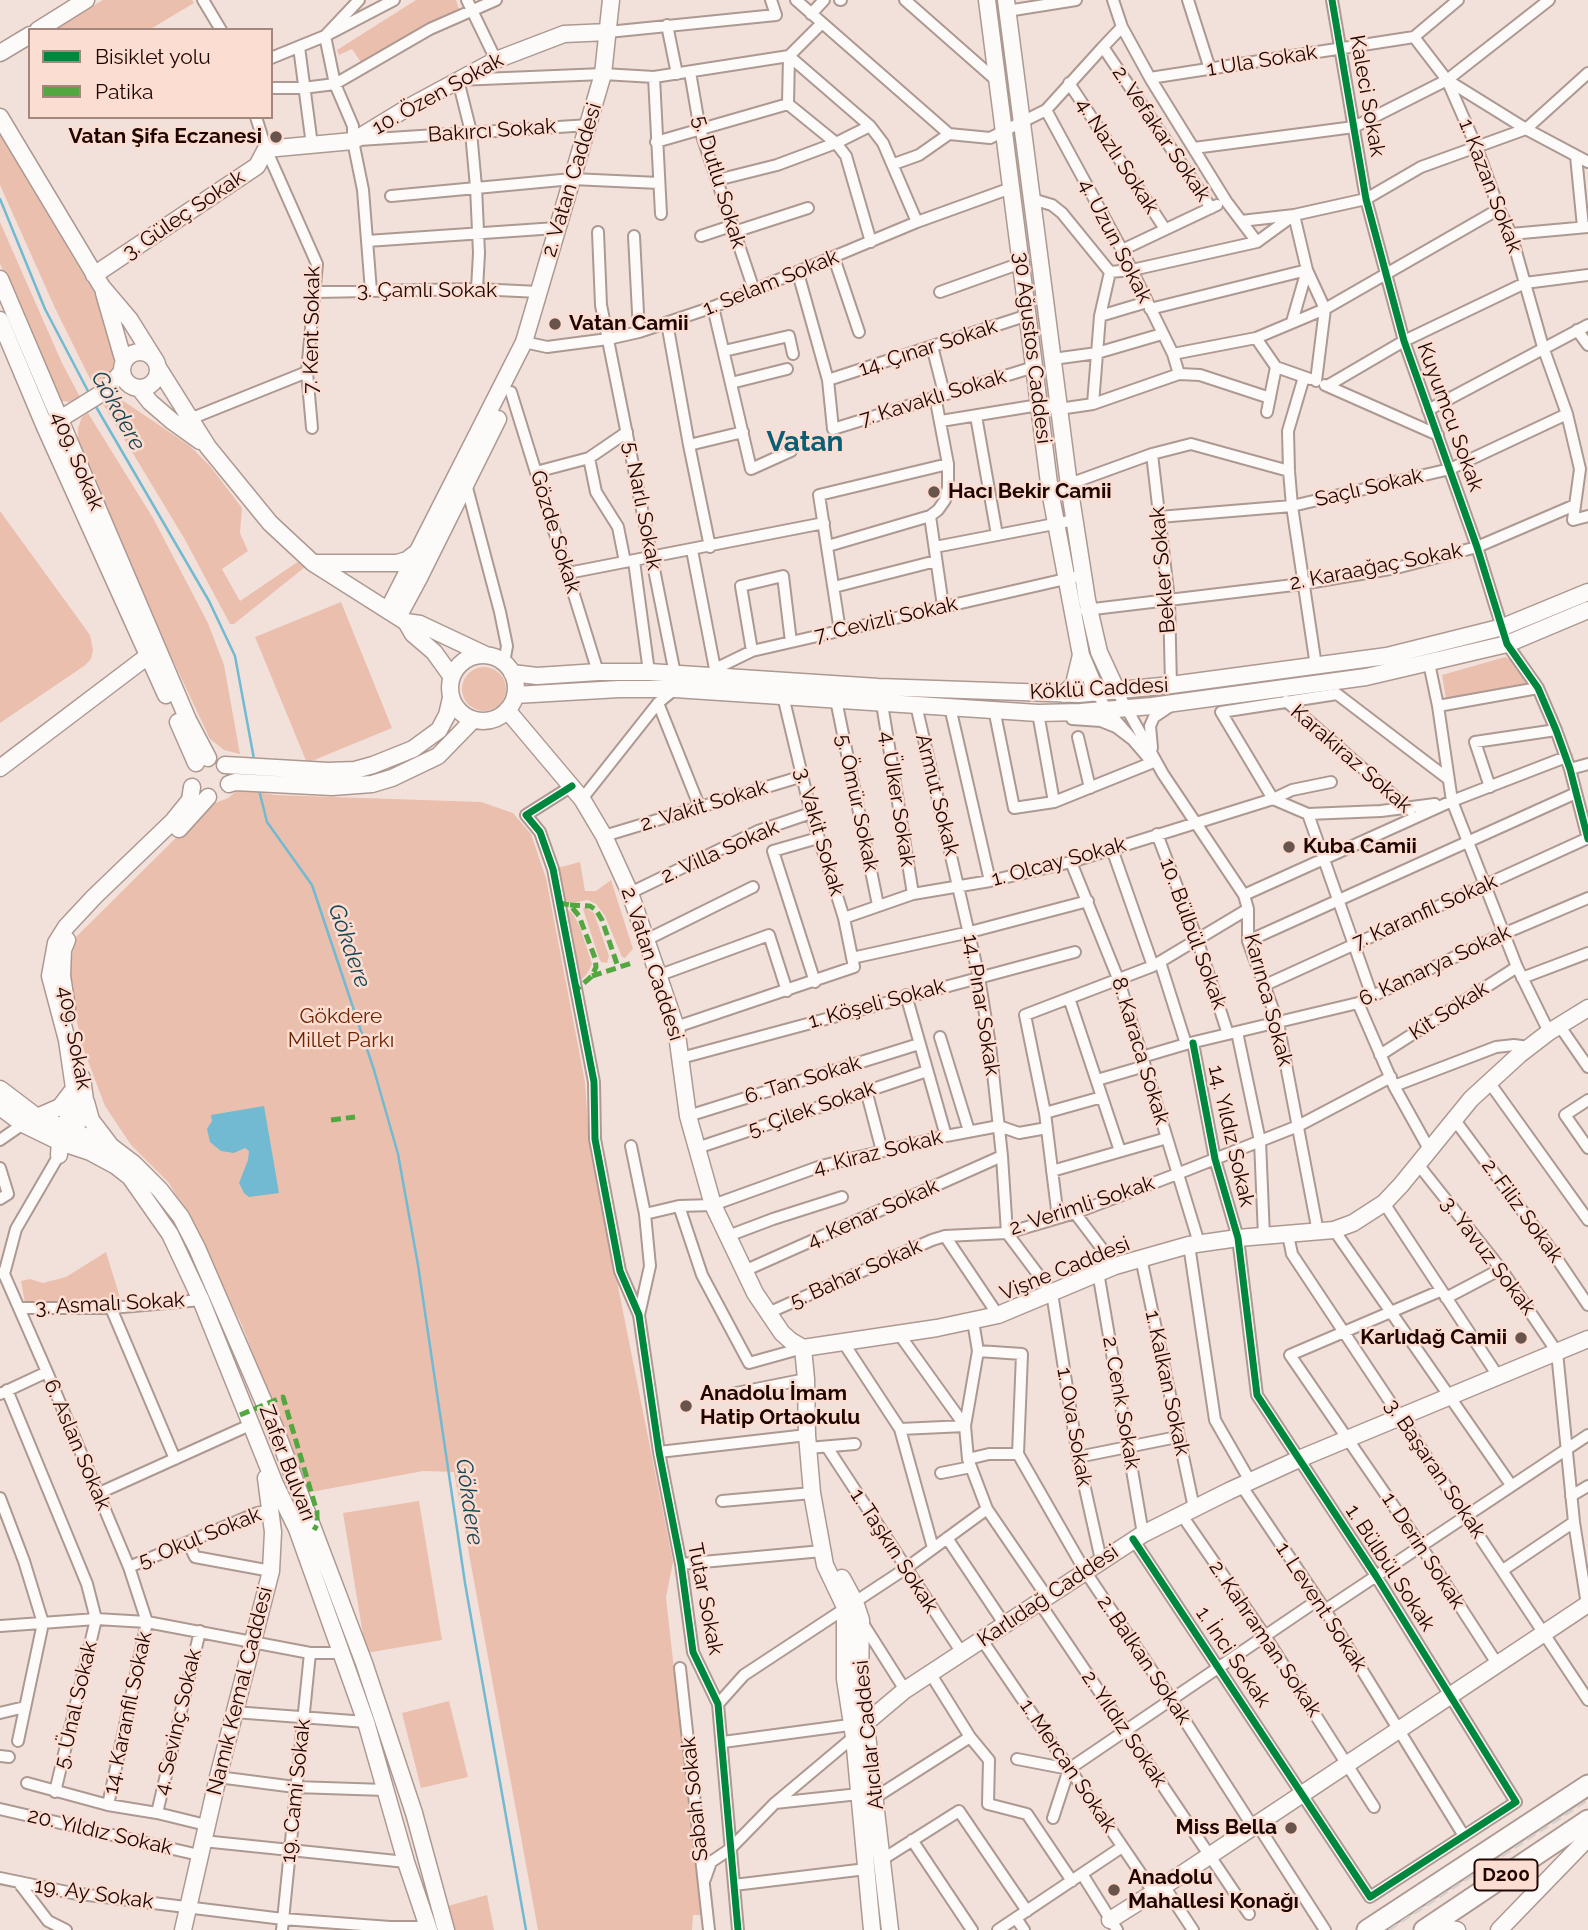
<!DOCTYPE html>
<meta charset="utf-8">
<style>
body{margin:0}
#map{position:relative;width:1588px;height:1930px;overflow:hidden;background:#f2e1db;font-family:Raleway,sans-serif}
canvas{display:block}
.legend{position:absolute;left:28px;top:28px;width:245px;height:91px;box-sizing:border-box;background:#fcddd1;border:2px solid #a3877e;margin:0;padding:9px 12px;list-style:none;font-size:21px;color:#1e0601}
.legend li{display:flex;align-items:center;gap:14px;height:35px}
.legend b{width:35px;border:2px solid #a3877e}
</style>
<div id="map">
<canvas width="1588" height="1930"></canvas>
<ul class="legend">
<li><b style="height:9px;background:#00873e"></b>Bisiklet yolu</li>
<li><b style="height:9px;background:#52a740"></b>Patika</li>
</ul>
</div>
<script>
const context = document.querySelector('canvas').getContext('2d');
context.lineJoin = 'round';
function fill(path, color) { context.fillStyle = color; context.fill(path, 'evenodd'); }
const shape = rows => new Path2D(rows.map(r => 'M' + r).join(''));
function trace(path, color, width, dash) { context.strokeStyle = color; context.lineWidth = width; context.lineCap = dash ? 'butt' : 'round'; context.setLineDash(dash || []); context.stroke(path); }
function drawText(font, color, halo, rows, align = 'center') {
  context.font = font + ' Raleway,sans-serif'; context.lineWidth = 5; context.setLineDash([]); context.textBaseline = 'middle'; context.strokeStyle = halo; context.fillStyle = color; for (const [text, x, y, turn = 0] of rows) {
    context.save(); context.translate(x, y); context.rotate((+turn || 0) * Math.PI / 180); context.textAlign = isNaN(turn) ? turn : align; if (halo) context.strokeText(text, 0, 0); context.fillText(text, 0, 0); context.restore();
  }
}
fill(shape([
 [103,0,192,0,194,3,149,30,53,30],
 [416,0,456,0,460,12,362,64,352,49,339,55,337,50],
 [0,128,27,173,24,175,93,291,103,312,114,359,112,373,94,387,55,308,0,185],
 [0,222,62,363,80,397,70,402,62,401,55,389,0,264],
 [112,398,119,398,190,446,210,466,242,508,240,533,248,551,222,569,240,601,299,561,305,567,234,624,230,624,184,538,103,404],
 [88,413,153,518,208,623,224,665,240,754,224,750,210,739,92,488,78,443,78,428,82,417],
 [0,511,90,635,93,650,91,659,84,666,0,723],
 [341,602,392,728,307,763,255,637],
 [1505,657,1512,660,1525,678,1525,684,1520,688,1446,699,1442,675],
 '462 689a22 22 0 1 1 44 0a22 22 0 1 1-44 0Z',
 [239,789,275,795,481,802,513,813,531,834,546,878,585,1082,589,1141,673,1562,666,1597,701,1915,693,1915,692,1930,538,1930,454,1472,423,1471,306,1493,242,1325,183,1208,169,1183,131,1145,105,1106,83,1048,73,1005,68,971,77,936,208,806,228,798],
 [580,862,585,891,596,891,611,880,633,949,625,958,622,957,605,916,596,904,588,900,570,903,562,898,557,868],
 [565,907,573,914,580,927,592,964,587,974,576,985],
 [585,907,594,913,609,956,607,963,601,962,599,958,583,909],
 [106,1252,121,1301,25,1303,21,1281,30,1279,43,1283,66,1277],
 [419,1501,442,1640,366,1653,343,1513],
 [449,1701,468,1777,421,1788,402,1713],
 [487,1895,494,1930,450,1930,444,1907]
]), '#ebbfad');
fill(shape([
 [264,1106,279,1193,249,1197,244,1193,239,1183,248,1160,249,1151,245,1148,234,1153,221,1151,210,1142,207,1129,212,1121,211,1115]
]), '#71bad1');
trace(shape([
 [0,199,45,309,89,393],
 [95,405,209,601,235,656,254,759],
 [259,790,267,822,312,885,374,1070,398,1154,418,1265,465,1583,526,1930]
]), '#71bad1', 2.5);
const street = shape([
 [203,0,221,30],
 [467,0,496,60],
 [796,0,949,134,990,138,1046,110,1103,47],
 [840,0,841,0],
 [905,0,997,81],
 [1113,0,1122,27,1150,78,1226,201,1257,242],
 [1188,0,1210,69],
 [1332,0,1366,199,1404,341,1477,547,1507,644,1538,688,1556,730,1570,769,1588,839],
 [1007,11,1076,0],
 [811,14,824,0],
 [822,23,789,56,870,126,883,143,917,222],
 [667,25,677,74],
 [1122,27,1103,47,1211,208],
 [608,32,776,15,771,0],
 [1414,37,1447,80,1476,146,1499,209,1511,234,1543,347,1567,414,1580,469,1573,520,1588,516],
 [1414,37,1458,0],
 [299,47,312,145],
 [271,58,325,36,359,0],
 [690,72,700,130,754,290],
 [654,77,661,214],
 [1150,78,1414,37],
 [1447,80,1526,129,1588,73],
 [1069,83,1165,229],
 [271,88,303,88,335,84,430,29,496,0],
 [1046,110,1122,250,1173,354,1179,374],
 [256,117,266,149,317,264,307,372,312,428],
 [359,140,589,125],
 [656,142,788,104],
 [1194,148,1354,127,1447,80,1549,0],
 [1576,156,1583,227],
 [894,164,919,155,949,134],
 [717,180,777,165,836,143,870,126],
 [391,196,572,179,659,183],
 [1032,199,1052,205,1062,213,1110,272,1100,316,1093,404],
 [1241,221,1294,215,1366,199,1421,167,1526,129,1588,162],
 [598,232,601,305,675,674],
 [734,232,808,208],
 [1511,234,1588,227],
 [634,236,639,332],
 [701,236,731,226],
 [367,241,556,228],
 [1122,250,1217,205],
 [834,258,859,332],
 [1110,272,1132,270,1257,242,1294,215,1307,270,1325,309,1316,381],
 [798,273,828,380,833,429,1034,367],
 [477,289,479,253,476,187,471,132,458,80,603,74,654,77,789,56,788,104,836,143,846,156,871,242],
 [371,291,363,190,353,141,353,126,335,84,325,36,394,0],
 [315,292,477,289,539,292],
 [940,292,1021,263],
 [713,307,751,469,791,451],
 [1150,309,1307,270],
 [1100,316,1147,302],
 [1292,322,1307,270],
 [667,323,689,445,710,547],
 [1577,330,1588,345],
 [1256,338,1276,367,1267,412],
 [524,342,547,347,608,339,639,332,713,307,917,222,1011,188],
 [932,346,944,393],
 [724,351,789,336,793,354],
 [1173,354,1256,338,1325,309,1499,209],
 [1053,359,1097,353,1162,334],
 [1276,367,1310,379],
 [1304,377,1288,431,1289,471,1292,506,1316,666],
 [828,380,1028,315],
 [731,383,787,369],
 [1325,385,1438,435],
 [1327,386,1404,341,1525,283,1588,275],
 [511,392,598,672],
 [935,396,948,464,948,487,945,500,938,510,930,516,943,606],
 [1428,410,1588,325],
 [976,416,997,535],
 [190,419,307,372],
 [941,421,1039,405,1059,409,1093,404,1179,374,1200,375,1270,398],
 [689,445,743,432],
 [1152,454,1169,600,1171,685],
 [589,458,596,492,618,527,625,562],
 [536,472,589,458,627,432],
 [466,484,500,612,507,646,504,663],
 [1050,491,1152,454,1191,444,1289,471],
 [1159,517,1292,506,1450,469,1567,414],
 [828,546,930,516],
 [935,547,1075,520],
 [692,550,715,669],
 [634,561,649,672],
 [568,573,824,523],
 [834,587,936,561],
 [1085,610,1302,584,1396,568,1477,547,1575,505],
 [840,631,819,495,948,464],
 [752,651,741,586,783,576,791,642],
 [1429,663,1438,706,1452,801,1517,967,1549,1032],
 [716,675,715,669,752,651,1083,575],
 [1117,691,1163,774,1244,895,1248,909,1248,941,1278,1023,1318,1232],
 [1097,693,1107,710,1151,761],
 [836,700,878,905],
 [1286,701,1410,810],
 [658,703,700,808],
 [882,704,913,894],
 [916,705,979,977,990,1045,1002,1156,1007,1233,1052,1293,1078,1457,1101,1560],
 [1438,706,1538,688],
 [950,707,990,881],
 [994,709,1014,808,1054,802,1156,761],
 [1043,714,1038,713,1054,802],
 [1072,719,1101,721,1116,727,1137,743],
 [1078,737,1090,788],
 [1152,748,1150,726,1154,717,1169,707],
 [1570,769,1588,764],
 [572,786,526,815,540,832,553,869,594,1082,595,1139,620,1271,639,1315,659,1452,681,1564,693,1652,718,1704,738,1930],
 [1490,787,1475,742,1556,730],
 [582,799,658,703,675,689],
 [1273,799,1221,712,1337,694,1447,778],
 [1273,799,1308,814,1381,811,1435,804],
 [1308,814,1372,996],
 [1157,834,1197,939,1228,1034],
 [604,836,803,776],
 [1112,849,1153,966],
 [1071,862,1119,981,1199,1243],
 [630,893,758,831,811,813],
 [1244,895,1452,801,1566,757],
 [844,918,913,894,990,881,1071,862,1273,799,1292,790,1331,782],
 [646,940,753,887],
 [1248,941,1576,793],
 [852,958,970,932,1088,901],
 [1160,962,1186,1044],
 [660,975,769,935,787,991],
 [1522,978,1588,953],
 [815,982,773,851,818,838],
 [1263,986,1588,838],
 [906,995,946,1136],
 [1069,998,1120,1151],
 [1358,1003,1394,1086,1429,1149],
 [1559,1025,1588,1067],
 [676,1027,854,967,844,918,811,813,783,696],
 [1237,1032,1260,1141,1264,1236],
 [940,1037,969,1131],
 [1380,1055,1517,967],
 [1142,1057,1186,1044,1358,1003,1503,934,1588,898],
 [681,1058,1075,952],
 [1097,1080,1145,1066],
 [1489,1082,1588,1220],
 [1394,1086,1496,1047,1514,1045,1528,1047],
 [866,1090,882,1151],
 [1588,1100,1565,1115,1588,1148],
 [1045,1113,1102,1097],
 [688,1116,919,1044],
 [1454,1119,1547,1244,1588,1305],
 [0,1140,23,1124],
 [631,1146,645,1214],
 [697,1148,927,1071],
 [1417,1163,1501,1269,1557,1352,1574,1522,1587,1605],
 [0,1168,8,1194,0,1199],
 [1052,1171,1167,1138],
 [1384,1203,1498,1376],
 [679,1206,702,1275,749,1363,803,1348],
 [1075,1213,1115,1266],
 [1058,1218,1045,1113,1025,1015,1153,966,1248,909],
 [1334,1230,1511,1485],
 [1288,1235,1292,1254,1588,1700],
 [728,1236,773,1219,842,1197],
 [945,1236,998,1315],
 [1189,1245,1215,1420,1250,1481],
 [1141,1258,1194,1508],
 [744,1271,1002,1156],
 [1098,1272,1143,1534],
 [0,1273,4,1274,47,1372,129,1567,147,1622,108,1805],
 [4,1274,16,1229,59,1155],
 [1440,1291,1290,1355,1421,1546,1498,1665],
 [1446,1298,1501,1269],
 [19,1308,111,1308,201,1300],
 [111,1308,175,1459],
 [768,1313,932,1240,945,1236,1007,1233,1075,1213,1177,1174,1298,1126,1391,1077],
 [639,1315,650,1266,645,1214,679,1206,713,1205,821,1166,946,1136,999,1126,1019,1133,1047,1128],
 [973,1321,978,1351,965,1426,968,1459,987,1509,1047,1597],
 [899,1334,965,1426],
 [843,1342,900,1429,933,1548],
 [978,1351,1022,1354,1018,1454],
 [7,1390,87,1584,96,1619,55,1792],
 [0,1394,47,1372],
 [731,1394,806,1379],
 [900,1429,965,1426],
 [827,1447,962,1653],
 [808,1448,855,1444],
 [659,1452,807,1435],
 [1018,1454,1085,1571,1171,1699,1253,1827],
 [1078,1457,1177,1437],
 [968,1459,989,1454,1018,1454],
 [941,1473,971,1467],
 [1241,1485,1325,1610,1464,1836],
 [97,1494,252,1424],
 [1571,1496,1588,1486],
 [0,1498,24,1561,43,1623,18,1741],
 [722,1501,812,1493],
 [1181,1514,1265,1636,1374,1807],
 [947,1538,1005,1625],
 [1133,1539,1370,1897,1516,1802,1376,1576,1257,1395,1238,1238,1215,1159,1193,1043],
 [188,1542,195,1557,271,1571],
 [681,1564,822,1551],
 [129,1567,257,1513,271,1510],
 [1503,1570,1574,1522],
 [1039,1602,1249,1914],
 [1325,1610,1588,1435],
 [862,1622,905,1690],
 [0,1626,96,1619,147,1622,310,1653,342,1653],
 [982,1640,1154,1893],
 [680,1668,709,1930],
 [930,1673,970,1737,989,1760,988,1804,1027,1814,1072,1881],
 [718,1704,744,1675,905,1569,987,1509],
 [234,1712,366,1722],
 [0,1713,25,1707],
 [723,1742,857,1724],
 [0,1756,9,1757],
 [1017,1759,1069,1769],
 [1069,1769,1318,1600],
 [218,1777,295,1787,385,1790],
 [27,1783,108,1805,157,1813,206,1825],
 [876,1797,970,1737],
 [775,1803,859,1794],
 [0,1809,199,1855],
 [157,1813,200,1631],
 [1053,1818,1069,1769],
 [1257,1824,1325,1930],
 [912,1840,972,1930],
 [203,1841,406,1862],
 [883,1859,959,1811,1027,1911],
 [1082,1874,1117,1930],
 [0,1878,72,1893,283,1919,390,1927,428,1927],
 [705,1879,711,1862,730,1849,775,1803,856,1735],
 [19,1883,48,1921,66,1930],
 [734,1885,866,1869],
 [1164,1886,1193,1930],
 [1016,1918,1024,1930],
 [282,1930,310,1653],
 [998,1930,1122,1847]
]);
const secondary = shape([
 [987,0,1050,491,1081,655,1097,693],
 [1006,0,1069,485,1087,600,1099,652,1117,691],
 [38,30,86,0],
 [0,53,30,35],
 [0,117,102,287,130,320,155,360],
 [94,275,257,166,266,149,353,141,407,108,496,60,564,34,608,32],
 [0,279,188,720,208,758],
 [104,293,124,362],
 [0,320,45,427,166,695],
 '122 370a18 18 0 1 1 36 0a18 18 0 1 1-36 0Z',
 [159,369,208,447,270,523,313,563,406,622,420,624,486,655],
 [139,388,150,402,172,421,200,441],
 [52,424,102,393,122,372],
 [313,563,397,563,407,560,416,553],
 [388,610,524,342,603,74,611,0],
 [398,617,419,578,498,419],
 [406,622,413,634,434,652,452,677],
 '450 688a33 33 0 1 1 66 0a33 33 0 1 1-66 0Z',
 [512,673,537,676,598,672,649,672,878,687,1079,694,1171,685,1387,656,1503,627,1588,592],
 [1064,694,1074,684,1081,655],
 [515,695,619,689,675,689,1038,713,1081,712,1152,706,1366,677,1507,644,1588,610],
 [507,710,582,799,604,836,630,893,676,1027,688,1116,713,1205,755,1293,782,1333,791,1341,803,1348],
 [178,722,196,763],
 [225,765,328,771,355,770,373,765,413,749,439,730,447,715,451,698],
 [0,768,157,649],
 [229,784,235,782,332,787,372,784,392,778,438,756,473,720],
 [179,829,208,797],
 [67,940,63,950,62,976,67,1008],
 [0,1089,37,1117,112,1147,133,1163,160,1190,181,1217,197,1248,275,1428,364,1663,414,1813,446,1930],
 [86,1102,91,1120,110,1145],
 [0,1107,23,1124,60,1142,90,1152,116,1166,130,1177,170,1234,201,1300,275,1484,297,1529,366,1722,406,1862,429,1930],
 [37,1117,60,1107,73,1090],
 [72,1140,85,1100,82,1078],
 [59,1155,60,1142,73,1102,74,1088,67,1040,50,976,56,943,66,927,94,897,173,821,190,800,192,787],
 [803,1348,937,1328,998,1315,1115,1266,1189,1245,1238,1238,1334,1230,1353,1223,1384,1203,1401,1185,1471,1099,1519,1055,1549,1032,1588,1008],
 [803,1348,806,1379,807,1435,812,1493,825,1565,845,1607,845,1679,854,1737,872,1930],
 [842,1578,855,1602,861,1620,860,1675,890,1930],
 [867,1722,905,1690,1143,1534,1229,1491,1299,1459,1588,1339],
 [1110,1920,1164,1886,1588,1604],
 [1432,1925,1457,1930],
 [183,1930,218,1777,271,1571,273,1532,266,1478],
 [1499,1930,1588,1838]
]);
const highway = shape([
 [1367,1930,1588,1785],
 [1424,1930,1588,1820]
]);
trace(street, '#ad9991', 14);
trace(secondary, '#ad9991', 19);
trace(highway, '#ad9991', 23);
trace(street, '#fdfafa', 10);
trace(secondary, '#fdfafa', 16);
trace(highway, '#fdfafa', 19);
trace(shape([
 [1389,1930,1588,1800]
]), '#d5d0ce', 2.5, [10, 5]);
trace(shape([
 [559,903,570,905,579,916,595,958,596,967,592,976,576,990],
 [570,905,590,906,596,910,602,920,618,967],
 [592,976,632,963],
 [331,1120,355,1117],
 [240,1415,283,1397,317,1512,317,1525,314,1530]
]), '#52a740', 5, [10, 5]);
trace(shape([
 [1332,0,1366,199,1404,341,1477,547,1507,644,1538,688,1556,730,1570,769,1588,839],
 [572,786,526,815,540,832,553,869,594,1082,595,1139,620,1271,639,1315,659,1452,681,1564,693,1652,718,1704,738,1930],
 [1133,1539,1370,1897,1516,1802,1376,1576,1257,1395,1238,1238,1215,1159,1193,1043]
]), '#00873e', 7);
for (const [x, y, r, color] of [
 [276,137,7,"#68534d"],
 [555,324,7,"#68534d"],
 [934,492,7,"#68534d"],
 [1289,847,7,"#68534d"],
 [1521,1338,7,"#68534d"],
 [686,1406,7,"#68534d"],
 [1291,1828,7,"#68534d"],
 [1114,1890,7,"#68534d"]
]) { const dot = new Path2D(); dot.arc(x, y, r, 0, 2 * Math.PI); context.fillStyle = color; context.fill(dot); trace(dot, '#fcddd1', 2.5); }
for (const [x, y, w] of [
 [1506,1875,63]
]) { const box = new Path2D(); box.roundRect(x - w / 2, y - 15.5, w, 31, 5); context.fillStyle = '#fcddd1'; context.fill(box); trace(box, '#1e0601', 2); }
drawText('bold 19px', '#1e0601', null, [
 ["D200",1506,1875]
]);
drawText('21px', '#1e0601', '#fcddd1', [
 ["1 Ula Sokak",1262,61,-9],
 ["10. Özen Sokak",438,94,-29],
 ["Kaleci Sokak",1367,96,80],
 ["Bakırcı Sokak",492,131,-4],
 ["2. Vefakar Sokak",1161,134,56],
 ["4. Nazlı Sokak",1117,156,57],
 ["2. Vatan Caddesi",572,180,-73],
 ["5. Dutlu Sokak",719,182,73],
 ["1. Kazan Sokak",1490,186,69],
 ["3. Güleç Sokak",184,215,-34],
 ["4. Uzun Sokak",1115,241,63],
 ["1. Selam Sokak",771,283,-22],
 ["3. Çamlı Sokak",427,291],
 ["7. Kent Sokak",312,330,-89],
 ["14. Çınar Sokak",928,348,-18],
 ["30 Ağustos Caddesi",1032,348,83],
 ["7. Kavaklı Sokak",933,398,-17],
 ["Kuyumcu Sokak",1450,417,70],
 ["409. Sokak",77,461,67],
 ["Saçlı Sokak",1369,488,-13],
 ["5. Narlı Sokak",642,506,79],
 ["Gözde Sokak",555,532,73],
 ["2. Karaağaç Sokak",1376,567,-11],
 ["Bekler Sokak",1163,570,-95],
 ["7. Cevizli Sokak",886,620,-13],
 ["Köklü Caddesi",1099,689,-3],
 ["Karakiraz Sokak",1351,759,41],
 ["Armut Sokak",937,795,76],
 ["4. Ülker Sokak",897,799,81],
 ["5. Ömür Sokak",857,803,78],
 ["2. Vakit Sokak",704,806,-17],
 ["3. Vakit Sokak",819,832,74],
 ["2. Villa Sokak",720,852,-24],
 ["1. Olcay Sokak",1059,862,-15],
 ["7. Karanfil Sokak",1425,912,-24],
 ["10. Bülbül Sokak",1193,934,70],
 ["2. Vatan Caddesi",652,964,72],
 ["6. Kanarya Sokak",1435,966,-25],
 ["Karınca Sokak",1268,1000,75],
 ["1. Köşeli Sokak",877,1004,-15],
 ["14. Pınar Sokak",981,1005,81],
 ["Kit Sokak",1449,1011,-33],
 ["409. Sokak",74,1038,79],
 ["8. Karaca Sokak",1140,1051,73],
 ["6. Tan Sokak",803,1080,-17],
 ["5. Çilek Sokak",812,1109,-19],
 ["14. Yıldız Sokak",1231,1136,77],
 ["4. Kiraz Sokak",878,1153,-14],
 ["2. Verimli Sokak",1082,1206,-18],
 ["2. Filiz Sokak",1522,1211,54],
 ["4. Kenar Sokak",873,1214,-24],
 ["3. Yavuz Sokak",1488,1256,53],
 ["Vişne Caddesi",1065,1269,-22],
 ["5. Bahar Sokak",856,1274,-24],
 ["3. Asmalı Sokak",110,1304,-3],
 ["1. Kalkan Sokak",1167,1383,78],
 ["2. Cenk Sokak",1121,1403,80],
 ["1. Ova Sokak",1074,1427,80],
 ["6. Aslan Sokak",77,1445,67],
 ["Zafer Bulvarı",287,1463,69],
 ["3. Başaran Sokak",1435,1469,56],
 ["5. Okul Sokak",200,1538,-22],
 ["1. Taşkın Sokak",894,1551,57],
 ["1. Derin Sokak",1423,1551,57],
 ["1. Bülbül Sokak",1390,1568,57],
 ["Karlıdağ Caddesi",1048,1596,-34],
 ["Tutar Sokak",705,1599,79],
 ["1. Levent Sokak",1321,1607,57],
 ["2. Kahraman Sokak",1265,1639,56],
 ["1. İnci Sokak",1233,1657,56],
 ["2. Balkan Sokak",1144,1660,56],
 ["Namık Kemal Caddesi",240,1691,-76],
 ["5. Ünal Sokak",76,1705,-77],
 ["14. Karanfil Sokak",128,1713,-78],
 ["4. Sevinç Sokak",178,1722,-77],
 ["2. Yıldız Sokak",1124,1729,56],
 ["Atıcılar Caddesi",869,1735,-96],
 ["1. Mercan Sokak",1068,1766,56],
 ["19. Cami Sokak",296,1791,-84],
 ["Sabah Sokak",695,1799,-96],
 ["20. Yıldız Sokak",100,1832,13],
 ["19. Ay Sokak",94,1894,8]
]);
drawText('bold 21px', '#1e0601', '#fcddd1', [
 ["Vatan Şifa Eczanesi",262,137,"right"],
 ["Vatan Camii",569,324],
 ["Hacı Bekir Camii",948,492],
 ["Kuba Camii",1303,847],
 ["Karlıdağ Camii",1507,1338,"right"],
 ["Anadolu İmam",700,1394],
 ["Hatip Ortaokulu",700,1418],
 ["Miss Bella",1277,1828,"right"],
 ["Anadolu",1128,1878],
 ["Mahallesi Konağı",1128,1902]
], 'left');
drawText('21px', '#6d2400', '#fcddd1', [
 ["Gökdere",341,1017],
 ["Millet Parkı",341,1041]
]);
drawText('italic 23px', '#174756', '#fcddd1', [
 ["Gökdere",118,411,61],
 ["Gökdere",349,946,71],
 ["Gökdere",469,1502,82]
]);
drawText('bold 28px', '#095e74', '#fcddd1', [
 ["Vatan",805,443]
]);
</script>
